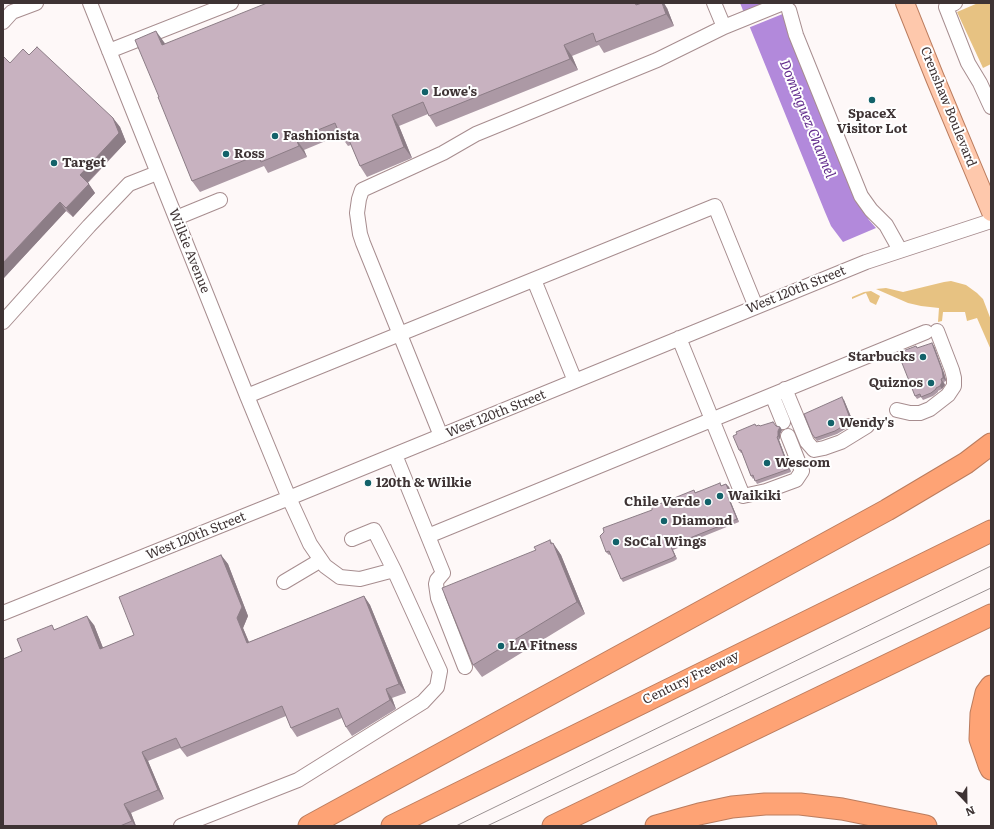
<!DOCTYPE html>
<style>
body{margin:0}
#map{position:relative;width:994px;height:829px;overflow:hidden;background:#fef8f8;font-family:Literata,serif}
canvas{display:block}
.frame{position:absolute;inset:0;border:4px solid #3e3334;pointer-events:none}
.north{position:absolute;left:946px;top:781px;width:40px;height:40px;-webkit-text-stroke:3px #fff;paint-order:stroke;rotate:158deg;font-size:11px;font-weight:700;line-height:16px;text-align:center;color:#3e3334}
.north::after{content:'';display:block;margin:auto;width:14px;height:18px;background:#3e3334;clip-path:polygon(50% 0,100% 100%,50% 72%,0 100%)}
</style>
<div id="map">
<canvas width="994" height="829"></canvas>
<div class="frame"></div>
<div class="north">N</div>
</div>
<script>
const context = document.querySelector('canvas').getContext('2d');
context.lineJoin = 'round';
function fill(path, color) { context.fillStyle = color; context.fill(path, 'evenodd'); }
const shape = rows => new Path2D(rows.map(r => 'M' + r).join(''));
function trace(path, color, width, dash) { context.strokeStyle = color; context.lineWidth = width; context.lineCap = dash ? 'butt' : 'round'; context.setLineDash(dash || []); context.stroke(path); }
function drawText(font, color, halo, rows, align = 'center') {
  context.font = font + ' Literata,serif'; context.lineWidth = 4; context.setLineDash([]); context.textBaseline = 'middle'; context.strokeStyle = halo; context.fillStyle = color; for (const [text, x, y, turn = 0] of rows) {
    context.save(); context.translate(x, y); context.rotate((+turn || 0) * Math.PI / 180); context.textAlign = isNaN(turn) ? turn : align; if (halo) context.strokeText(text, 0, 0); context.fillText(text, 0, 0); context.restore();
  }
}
fill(shape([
 [978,3,991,3,991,64,983,68,957,12],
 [951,281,966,285,977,293,983,299,991,320,991,350,977,318,967,321,965,312,943,312,942,321,938,322,939,308,921,306,908,303,876,289,886,288,903,292,944,282],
 [871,291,880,296,876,305,870,302,866,293,852,299,852,297,864,292]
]), '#e7c282');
fill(shape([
 [740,3,779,3,860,205,869,220,876,228,843,242,831,226,825,212]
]), '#b289db');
fill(shape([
 [781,3,785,13,748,28,742,14]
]), '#fef8f8');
const minor = shape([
 [90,3,247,396,289,498,310,544,325,566,340,577,360,579,394,570,440,671,437,687,423,702,298,780,181,826],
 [714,3,724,27],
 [955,3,946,7,968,63,980,83,991,107],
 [789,10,796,35,861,196,871,210,886,225,900,250],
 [3,22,12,12,36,3],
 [109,51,231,3],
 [176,218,220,200],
 [534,280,575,381],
 [3,322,89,226,129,184,157,173],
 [679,338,743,496,766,491,796,480,802,471,788,436],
 [785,389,807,442,814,450,824,448,841,442,867,426],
 [772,395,783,422],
 [247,396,715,206,756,307],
 [897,410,910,413,920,413,930,409,948,395,954,386,954,378,952,370,937,331],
 [441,436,363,243,360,234,357,213,359,199,362,190,443,153,476,134,657,60,724,27,783,3],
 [395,455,443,573,437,580,436,584,438,598,465,667],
 [428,536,926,332],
 [352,539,374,530,394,570],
 [284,582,321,560],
 [3,613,289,498,866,262,991,221]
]);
const major = shape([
 [905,3,935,78,991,212]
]);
const highway = shape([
 [991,686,986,693,981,714,980,739,989,765,991,769],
 [309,826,887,510,966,463,991,444],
 [392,826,991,531],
 [553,826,991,615],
 [656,826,699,814,732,807,765,804,800,804,842,809,926,826]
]);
trace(minor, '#a78d8f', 16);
trace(major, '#bb7c5e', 20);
trace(highway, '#bb7c5e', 23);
trace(minor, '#fff', 14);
trace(major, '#fec8ac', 18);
trace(highway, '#fea375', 21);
trace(shape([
 [456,826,991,566],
 [487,826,991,588]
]), '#9a9192', 1);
fill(shape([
 [639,3,639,4,667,8,674,26,604,53,599,45,572,56,578,70,436,127,428,114,399,126,412,158,367,177,360,166,351,145,348,146,340,135,304,150,307,157,268,173,264,166,200,192,192,181,159,97,164,42,165,44],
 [10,63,113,118,120,127,126,142,88,183,95,193,73,217,66,211,3,279],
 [916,346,917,348,934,346,944,373,946,379,946,381,944,382,945,385,942,389,938,391,938,392,933,396,923,400,921,397,917,399,915,396,904,357],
 [844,400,854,424,837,434,817,441,812,434],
 [756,426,776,426,780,427,782,430,780,434,780,439,779,440,791,472,757,484,754,478,753,479,751,476,742,453,741,453,739,450],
 [726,484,729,487,733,499,730,500,739,522,677,547,678,548,673,550,677,559,674,561,623,582,621,579,611,554,609,555,606,552,696,492],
 [553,543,561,555,585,614,482,677,473,665,536,550],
 [221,555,228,564,248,616,243,628,249,642,364,596,370,605,406,693,392,698,396,709,352,736,346,727,342,718,297,737,291,728,286,716,187,757,180,748,148,761,164,799,131,813,136,826,3,826,22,651,55,629,94,625,103,648,134,635]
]), '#ac99a5');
fill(shape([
 [662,3,664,3,667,8,674,26,666,14],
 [156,31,164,42,170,56,162,45],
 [564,45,572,56,578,70,570,59],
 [392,115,399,126,412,158,404,147],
 [113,118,120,127,126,142,86,184,80,175],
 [296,139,304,150,307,157,299,146],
 [89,184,95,193,73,217,66,208],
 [60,202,66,211,3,279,3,263],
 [932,343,934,346,944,373,946,381,943,378],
 [941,379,945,385,942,389,940,386],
 [842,397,844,400,854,424,851,421],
 [780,427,782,430,780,434,780,439,778,436,778,431],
 [777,437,779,440,791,472,789,469],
 [726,484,729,487,733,499,731,496],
 [728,497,730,500,739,522,737,519],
 [550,540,555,547,553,543,561,555,585,614,577,602],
 [671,547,673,550,677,559,675,556],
 [221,555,228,564,248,616,243,628,253,652,247,643,237,618],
 [364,596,370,605,406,693,399,684],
 [87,616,94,625,107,658,100,649],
 [386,689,392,698,396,709,390,700],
 [142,752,148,761,164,799,158,790],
 [124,804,131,813,136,826,135,826,132,821]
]), '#8c7d86');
const building = shape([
 [267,3,635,3,636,5,642,3,662,3,666,14,596,42,593,33,564,45,570,59,429,116,423,102,392,115,404,147,360,166,346,133,340,135,335,123,296,139,299,146,261,162,258,155,192,181,158,97,159,97,135,40,156,31,162,45,267,3],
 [37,47,113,118,119,133,80,175,89,184,66,208,60,202,3,263,3,56,10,63,23,49,29,55,37,47],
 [932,343,942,370,943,376,943,378,941,379,942,382,940,386,936,388,936,389,931,393,921,397,920,394,915,396,900,358,904,357,903,351,916,346,917,348,932,343],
 [842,397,851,421,835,431,815,438,812,434,804,414,842,397],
 [773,422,776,426,780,427,778,431,778,436,777,437,789,469,755,481,753,475,751,476,741,450,739,450,733,436,737,434,736,432,755,424,756,426,759,425,760,426,773,422],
 [720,483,721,486,726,484,731,496,728,497,737,519,675,544,675,545,671,547,675,556,672,558,621,579,609,551,606,552,600,536,604,532,603,528,652,510,652,507,694,490,695,493,720,483],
 [550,540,551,544,553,543,577,602,473,665,442,588,536,550,534,547,550,540],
 [221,555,242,607,237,618,247,643,364,596,399,684,386,689,390,700,346,727,338,708,291,728,282,706,181,748,176,738,142,752,158,790,124,804,132,821,120,826,3,826,3,659,22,651,17,639,52,625,54,630,87,616,100,649,134,635,119,597,221,555]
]);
fill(building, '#c8b2c0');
trace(building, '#8c7d86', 1);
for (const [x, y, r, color] of [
 [425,92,4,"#13626a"],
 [872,100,4,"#13626a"],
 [275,136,4,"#13626a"],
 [226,154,4,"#13626a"],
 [54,163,4,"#13626a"],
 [923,357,4,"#13626a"],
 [931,383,4,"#13626a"],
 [831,423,4,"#13626a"],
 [767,463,4,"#13626a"],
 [368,483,4,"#13626a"],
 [720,496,4,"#13626a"],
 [708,502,4,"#13626a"],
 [664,521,4,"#13626a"],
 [616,542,4,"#13626a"],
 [501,646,4,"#13626a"]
]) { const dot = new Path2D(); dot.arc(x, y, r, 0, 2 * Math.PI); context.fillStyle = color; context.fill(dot); trace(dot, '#fff', 1.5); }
drawText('bold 13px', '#3e3334', '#fff', [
 ["Lowe's",433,92],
 ["SpaceX",872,114,"center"],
 ["Visitor Lot",872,129,"center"],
 ["Fashionista",283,136],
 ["Ross",234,154],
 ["Target",62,163],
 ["Starbucks",915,357,"right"],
 ["Quiznos",923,383,"right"],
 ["Wendy's",839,423],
 ["Wescom",775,463],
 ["120th & Wilkie",376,483],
 ["Waikiki",728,496],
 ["Chile Verde",700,502,"right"],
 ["Diamond",672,521],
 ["SoCal Wings",624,542],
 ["LA Fitness",509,646]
], 'left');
drawText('13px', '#3e3334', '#fff', [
 ["Crenshaw Boulevard",948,107,68],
 ["Wilkie Avenue",189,251,68],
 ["West 120th Street",796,290,-22],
 ["West 120th Street",496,414,-22],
 ["West 120th Street",196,536,-22],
 ["Century Freeway",691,678,-26]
]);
drawText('italic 14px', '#632d8d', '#fff', [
 ["Dominguez Channel",807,119,68]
]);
</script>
